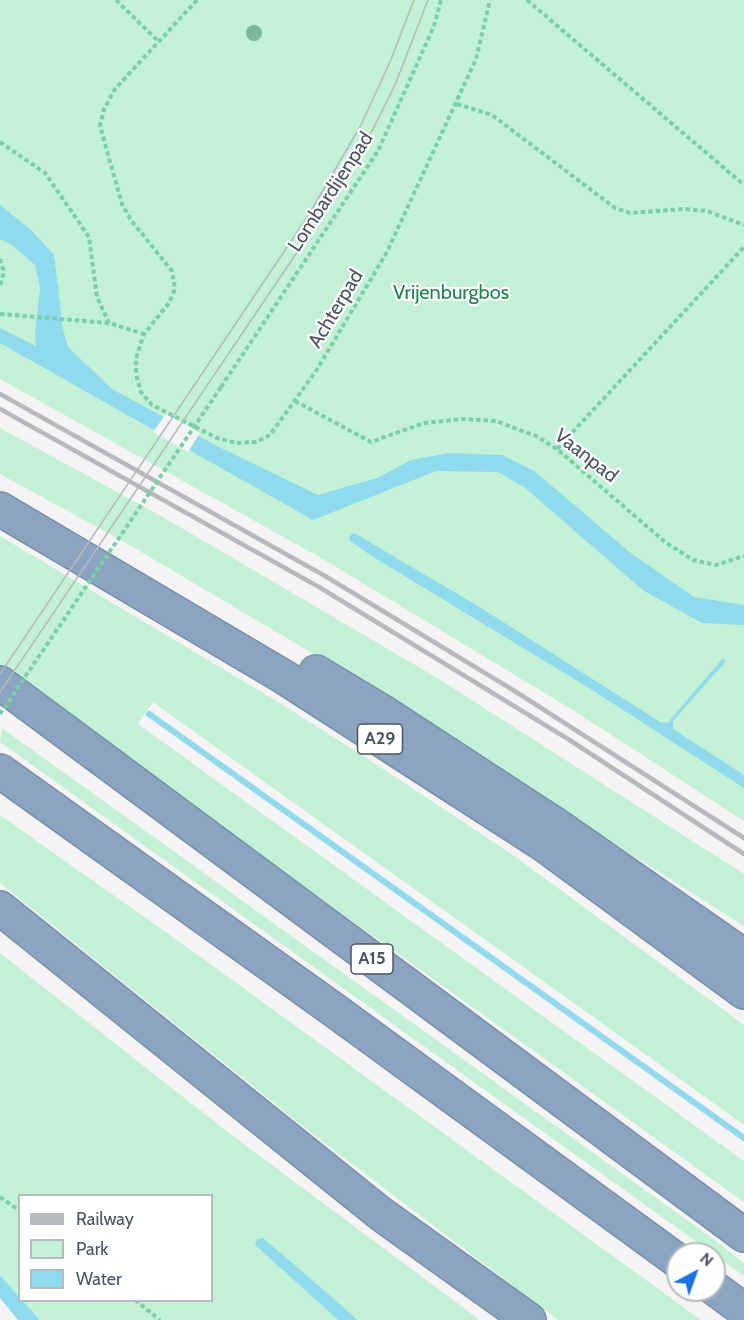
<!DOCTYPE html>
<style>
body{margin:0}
#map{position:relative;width:744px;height:1320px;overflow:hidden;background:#f5f3f3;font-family:Cabin,sans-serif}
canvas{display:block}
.legend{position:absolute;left:18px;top:1194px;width:195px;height:108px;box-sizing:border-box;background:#fff;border:2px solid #b7bbc0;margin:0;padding:8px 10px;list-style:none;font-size:18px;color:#4a5661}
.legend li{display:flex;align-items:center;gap:12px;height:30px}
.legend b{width:30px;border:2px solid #b7bbc0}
.north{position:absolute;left:666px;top:1242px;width:60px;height:60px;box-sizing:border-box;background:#fff;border:2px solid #b7bbc0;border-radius:50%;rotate:41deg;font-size:16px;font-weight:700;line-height:24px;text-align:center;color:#4a5661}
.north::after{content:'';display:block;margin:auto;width:21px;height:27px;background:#1a73e8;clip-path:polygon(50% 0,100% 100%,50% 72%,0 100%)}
</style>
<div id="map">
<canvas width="744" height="1320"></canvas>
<ul class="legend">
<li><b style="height:8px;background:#b5b8bd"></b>Railway</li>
<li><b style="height:16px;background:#c3f1d5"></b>Park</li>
<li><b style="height:16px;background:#90daee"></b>Water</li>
</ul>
<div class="north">N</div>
</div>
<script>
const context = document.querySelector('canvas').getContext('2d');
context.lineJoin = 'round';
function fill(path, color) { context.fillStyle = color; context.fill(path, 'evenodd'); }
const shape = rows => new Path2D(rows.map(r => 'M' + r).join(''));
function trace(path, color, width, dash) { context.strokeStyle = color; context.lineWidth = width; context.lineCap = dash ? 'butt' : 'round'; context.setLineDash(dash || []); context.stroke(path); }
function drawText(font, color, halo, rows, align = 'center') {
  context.font = font + ' Cabin,sans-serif'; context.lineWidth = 4.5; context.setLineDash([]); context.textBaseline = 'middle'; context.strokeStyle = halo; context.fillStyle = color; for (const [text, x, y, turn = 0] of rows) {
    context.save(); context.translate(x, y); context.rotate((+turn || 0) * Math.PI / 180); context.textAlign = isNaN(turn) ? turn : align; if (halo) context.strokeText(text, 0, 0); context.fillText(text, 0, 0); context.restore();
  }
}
fill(shape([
 [0,0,744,0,744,821,576,712,323,559,0,379],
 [0,428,156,513,434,676,744,874,744,926,341,670,126,543,0,474],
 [0,536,280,703,397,778,513,855,744,1025,744,1125,153,702,138,724,744,1161,744,1202,0,668],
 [2,728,716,1241,744,1263,744,1276,0,742],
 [0,815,195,953,701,1320,558,1320,306,1129,0,883],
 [0,953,229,1133,480,1320,358,1320,335,1300,255,1245,338,1320,40,1320,23,1301,212,1300,212,1196,20,1196,19,1297,0,1275]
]), '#c3f1d5');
fill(shape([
 [0,205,30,229,54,255,63,329,68,347,112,389,219,447,318,495,377,478,411,460,449,453,502,455,534,471,632,554,694,597,744,605,744,625,702,623,644,591,524,487,498,472,436,471,313,520,0,343,0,328,36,346,35,333,40,288,35,265,12,245,0,239],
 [354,533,478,606,660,722,667,723,671,719,723,658,726,661,673,721,673,729,744,775,744,788,589,688,370,555,349,540,351,534],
 [263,1238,335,1300,358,1320,338,1320,255,1245,257,1239],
 [0,1275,19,1297,20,1300,23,1301,40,1320,18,1320,0,1298]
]), '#90daee');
fill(shape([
 [166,414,200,433,188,452,153,432]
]), '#f5f3f3');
trace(shape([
 [149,714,744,1138]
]), '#90daee', 6);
const highway = shape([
 [0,509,284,677,543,844,744,992],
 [316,672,386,714,556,825,744,956],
 [0,683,744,1235],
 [0,771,334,1010,678,1261],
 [0,908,381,1214,529,1320],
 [714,1288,744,1310]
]);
trace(highway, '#7690ad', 36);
trace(shape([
 [116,0,158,41],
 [197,0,115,89,104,109,100,126,122,204,131,220,172,271,175,289,169,303,144,334,136,358,136,374,141,392,152,405,217,438,236,443,256,442,270,435,316,371,387,252,476,59,490,0],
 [527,0,744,185],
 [457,104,492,115,615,208,630,213,684,209,707,211,744,225],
 [0,142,45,173,89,237,97,297,109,323],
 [0,259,4,272,0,286],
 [0,314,109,323,144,334],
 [221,387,378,151,434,26,441,0],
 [295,401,371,442,424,423,462,419,496,421,536,436,557,449,665,542,693,560,716,565,744,556],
 [557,449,744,247],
 [0,1197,20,1211],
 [135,1300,160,1320]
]), '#7ad0a6', 4, [4.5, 3]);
trace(highway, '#8ba5c1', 33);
trace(shape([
 [0,674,308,216,361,125,390,62,414,0],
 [0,692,333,199,372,131,395,85,428,0]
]), '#b5b8bd', 1.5);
trace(shape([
 [0,394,325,576,513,690,744,838],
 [0,409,319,587,568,739,744,854]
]), '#b5b8bd', 4.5);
trace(shape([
 [0,714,221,387]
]), '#7ad0a6', 4, [4.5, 3]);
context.fillStyle = '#7bb799';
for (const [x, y] of [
 [254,33]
]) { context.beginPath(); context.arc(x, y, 8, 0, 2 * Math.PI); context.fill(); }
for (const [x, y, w] of [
 [380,739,45],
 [372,959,42]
]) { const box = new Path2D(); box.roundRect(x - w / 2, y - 15, w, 30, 4.5); context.fillStyle = '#fff'; context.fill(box); trace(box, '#4a5661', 1.5); }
drawText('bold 18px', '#4a5661', null, [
 ["A29",380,739],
 ["A15",372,959]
]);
drawText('20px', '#4a5661', '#fff', [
 ["Lombardijenpad",331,192,-57],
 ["Achterpad",336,309,-59],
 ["Vaanpad",586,456,38]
]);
drawText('20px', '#17864f', '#fff', [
 ["Vrijenburgbos",451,293]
]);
</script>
